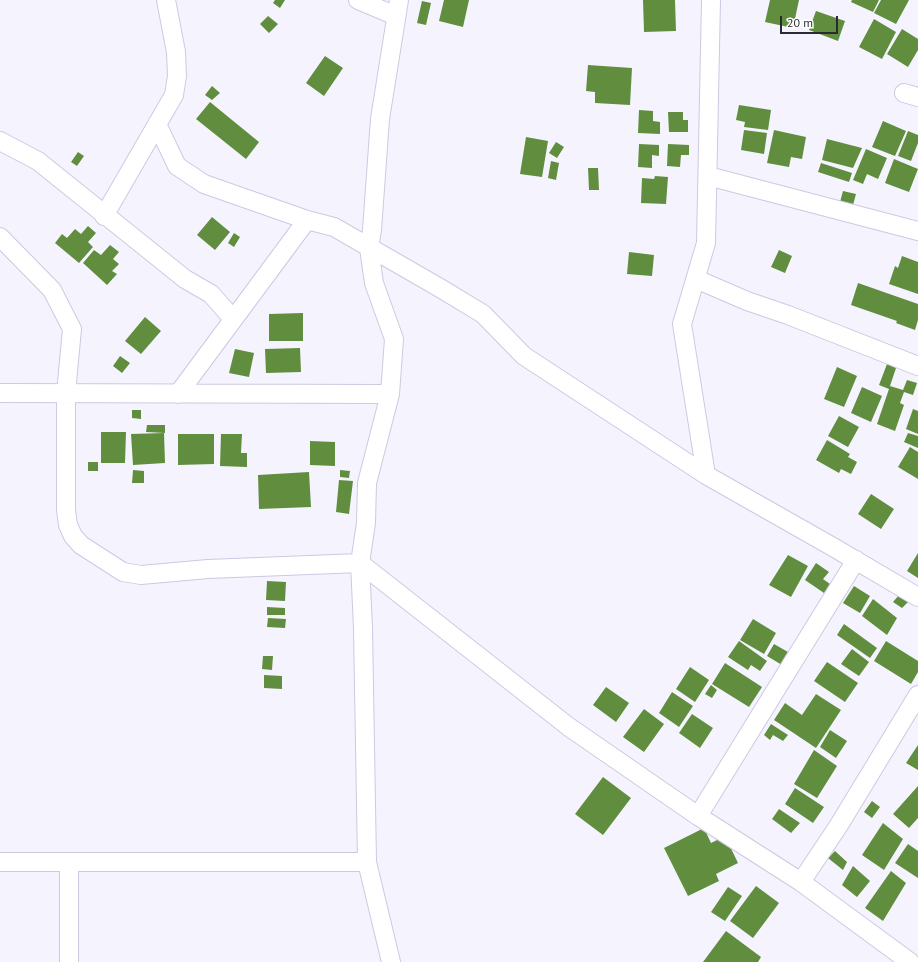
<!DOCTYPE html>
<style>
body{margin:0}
#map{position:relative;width:918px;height:962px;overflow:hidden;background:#f5f4fe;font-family:"PT Sans",sans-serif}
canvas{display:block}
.scale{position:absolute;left:780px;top:16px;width:58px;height:18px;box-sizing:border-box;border:2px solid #2b2a33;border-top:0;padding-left:5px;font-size:12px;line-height:14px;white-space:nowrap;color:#2b2a33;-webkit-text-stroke:3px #fff;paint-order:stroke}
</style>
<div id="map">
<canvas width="918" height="962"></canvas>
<div class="scale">20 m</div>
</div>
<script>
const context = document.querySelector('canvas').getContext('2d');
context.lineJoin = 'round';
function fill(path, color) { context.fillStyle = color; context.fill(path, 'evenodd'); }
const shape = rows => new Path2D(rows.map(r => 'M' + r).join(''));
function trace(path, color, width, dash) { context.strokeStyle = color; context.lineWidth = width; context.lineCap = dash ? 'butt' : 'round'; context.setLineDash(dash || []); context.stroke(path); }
fill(shape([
 [275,0,285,0,280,8,273,3],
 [444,0,469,0,463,27,439,21],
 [643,0,675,0,676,31,644,32],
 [770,0,799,0,793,28,765,22],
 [852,0,879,0,873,12,851,2],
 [881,0,909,0,896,24,874,13],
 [422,1,431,3,426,25,417,23],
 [816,11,845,21,838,41,809,30],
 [268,16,278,24,269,33,260,24],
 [874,19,896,32,882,59,859,47],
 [902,29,918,39,918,50,908,67,887,54],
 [325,56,343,68,324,96,306,83],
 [588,65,632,68,630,105,595,103,595,92,586,91],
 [212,86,220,93,212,100,205,95],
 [210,102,259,142,246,159,196,119],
 [739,105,771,110,768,130,744,127,745,122,736,120],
 [639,110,653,111,653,121,660,122,660,134,638,133],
 [668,112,683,112,683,120,688,120,688,132,669,132],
 [883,121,906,131,895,156,872,147],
 [744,130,767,133,764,154,741,150],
 [774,130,806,137,802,159,791,157,789,167,767,163],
 [908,131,918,135,918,143,911,161,898,156],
 [526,137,548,141,542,177,520,174],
 [827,139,862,148,853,168,822,160],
 [556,142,564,147,557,158,549,153],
 [639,144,659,145,659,156,652,155,652,168,638,167],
 [668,144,689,145,689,155,681,155,680,167,667,166],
 [866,149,887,158,878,179,867,174,863,184,853,180],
 [78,152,84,156,77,166,71,162],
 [894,159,918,169,909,192,885,183],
 [551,161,559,163,556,180,548,178],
 [821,163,852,173,849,182,818,172],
 [588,168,598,168,599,190,589,190],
 [655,176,668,177,666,204,641,203,642,178,654,179],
 [843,191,856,194,853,205,840,202],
 [212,217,230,232,215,250,197,235],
 [88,226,96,233,88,242,93,247,79,263,55,243,62,234,67,238,75,229,81,234],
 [234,233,240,237,234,247,228,243],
 [110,245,119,252,113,259,119,264,112,271,117,274,107,285,83,263,94,250,101,255],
 [779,250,792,256,785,273,771,267],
 [629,252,654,255,652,276,627,274],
 [902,256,918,262,918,294,889,284,895,266,898,268],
 [858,283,918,304,918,320,915,330,896,323,897,321,851,305],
 [303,313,303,341,269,341,269,314],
 [145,317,161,331,141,354,125,341],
 [300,348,301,372,266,373,265,349],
 [235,349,254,353,249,377,229,373],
 [120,356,130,363,122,373,113,366],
 [887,364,896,368,889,389,879,385],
 [837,367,857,376,844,407,824,399],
 [907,380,917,383,913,395,904,392,900,403,904,405,895,431,877,424,890,386,903,390],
 [862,387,882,396,871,422,851,413],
 [913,409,918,411,918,434,906,429],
 [132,410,141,410,141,419,132,418],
 [839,416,859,427,848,447,828,436],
 [147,425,165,425,165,433,146,432],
 [101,432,126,432,125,463,101,463],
 [164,433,165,463,133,465,131,434],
 [908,433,918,436,918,448,904,442],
 [178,434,214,434,214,464,178,465],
 [221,434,242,434,241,453,247,453,247,467,220,466],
 [827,440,850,454,848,457,857,462,851,474,841,469,839,473,816,460],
 [310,441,335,442,335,466,310,465],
 [910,447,918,452,918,479,898,467],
 [88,462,98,462,98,471,88,471],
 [133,470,144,471,144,483,132,483],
 [340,470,350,471,349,478,340,477],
 [309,472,311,507,259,509,258,475],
 [339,480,353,481,349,514,336,512],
 [871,494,894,509,881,529,858,514],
 [918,553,918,578,907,571],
 [788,555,808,566,791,597,769,585],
 [816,563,829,572,823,579,830,584,824,593,805,580],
 [267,581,286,582,285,601,266,600],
 [854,586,870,596,860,613,843,603],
 [899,595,908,602,902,608,893,602],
 [873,599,897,618,887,635,862,616],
 [267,607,285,608,285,615,267,615],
 [268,618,286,619,285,628,267,627],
 [753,619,776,633,764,654,740,640],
 [844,624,877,648,870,658,837,635],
 [739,641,767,661,760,671,751,665,748,670,728,657],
 [886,641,918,661,918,672,911,684,874,661],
 [774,644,788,652,782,665,767,656],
 [852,649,869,662,859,676,841,664],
 [263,656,273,656,272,670,262,669],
 [827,662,858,683,845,702,814,681],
 [725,663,762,687,749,707,712,684],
 [690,667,709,680,695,702,676,689],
 [264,675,282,676,282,689,264,688],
 [711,685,717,690,712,698,705,694],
 [606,687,629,703,616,722,593,705],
 [672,692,693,706,679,727,659,713],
 [816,694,841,710,816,748,774,720,785,703,802,715],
 [644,709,664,724,644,752,623,737],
 [692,714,713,728,700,748,679,733],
 [771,724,788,735,783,741,773,735,770,740,764,735],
 [830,730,847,741,836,758,820,747],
 [918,745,918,770,906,763],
 [814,750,837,766,817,798,794,784],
 [603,777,631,798,603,835,575,814],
 [918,786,918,818,909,828,893,814],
 [795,788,824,807,813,823,785,804],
 [872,801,880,807,872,818,864,812],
 [779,809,800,823,791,833,772,819],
 [883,823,903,839,884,870,862,855],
 [704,828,711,843,725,836,738,863,716,874,719,881,688,896,664,848],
 [908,844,918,851,918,878,895,863],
 [835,851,847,862,843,870,828,858],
 [853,866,870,881,857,897,842,885],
 [891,871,906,883,883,921,865,908],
 [756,886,779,903,753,938,730,921],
 [728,887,742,896,725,921,711,912],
 [726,931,761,957,758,962,703,962]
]), '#618d3f');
const street = shape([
 [358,0,396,16],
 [904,93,918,97],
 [157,124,177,166,204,184,307,220,334,227,440,288,483,314,524,356,706,475,833,547,918,597],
 [0,141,38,161,185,279,211,294,233,319],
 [708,176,918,231],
 [104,216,174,95,177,76,176,52,166,0],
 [0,237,52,290,72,329,66,393,66,510,68,525,73,536,81,545,123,572,141,575,208,569,360,563,569,727,698,816,801,882,910,962],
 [696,279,747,301,788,315,918,366],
 [0,393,390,394],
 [178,394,307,220],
 [706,475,682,324,706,243,711,0],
 [698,816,856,560],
 [0,862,367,862],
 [69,862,69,962],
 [801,882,839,825,918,695],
 [391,962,367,862,363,628,360,563,366,523,367,483,390,394,394,339,374,283,369,248,372,230,380,119,399,0]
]);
trace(street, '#ccc9e1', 20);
trace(street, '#fff', 18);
</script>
